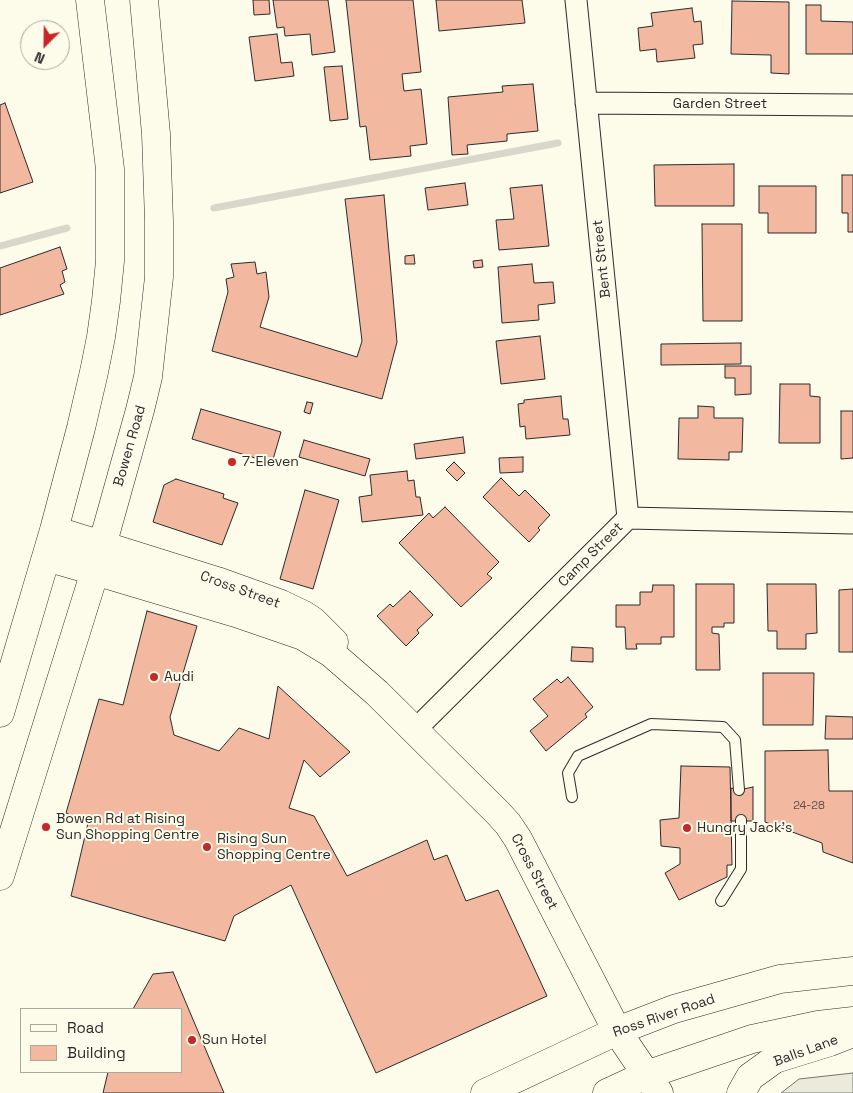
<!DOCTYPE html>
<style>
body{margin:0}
#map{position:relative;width:853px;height:1093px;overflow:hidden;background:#fdfbea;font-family:"Space Grotesk",sans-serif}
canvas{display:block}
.legend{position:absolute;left:20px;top:1008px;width:162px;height:65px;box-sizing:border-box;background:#fdfbea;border:1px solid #a9a89e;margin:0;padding:6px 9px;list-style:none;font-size:15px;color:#2b2b2b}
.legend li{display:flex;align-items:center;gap:10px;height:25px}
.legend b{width:25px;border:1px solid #a9a89e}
.north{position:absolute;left:20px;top:20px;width:50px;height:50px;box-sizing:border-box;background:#fdfbea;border:1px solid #a9a89e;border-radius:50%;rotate:203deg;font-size:14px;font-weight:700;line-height:20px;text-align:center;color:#2b2b2b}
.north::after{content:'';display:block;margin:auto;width:18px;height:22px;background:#c62828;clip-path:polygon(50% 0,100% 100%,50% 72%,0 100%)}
</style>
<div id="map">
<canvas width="853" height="1093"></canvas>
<ul class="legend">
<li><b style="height:6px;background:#fdfbea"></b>Road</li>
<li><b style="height:14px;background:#f2b8a0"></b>Building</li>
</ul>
<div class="north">N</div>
</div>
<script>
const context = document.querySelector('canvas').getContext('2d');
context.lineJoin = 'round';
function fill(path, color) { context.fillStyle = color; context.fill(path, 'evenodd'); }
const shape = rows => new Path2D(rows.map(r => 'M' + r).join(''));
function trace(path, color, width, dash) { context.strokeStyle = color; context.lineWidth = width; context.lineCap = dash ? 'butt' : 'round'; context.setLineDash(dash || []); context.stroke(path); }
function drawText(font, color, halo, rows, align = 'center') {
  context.font = font + ' "Space Grotesk",sans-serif'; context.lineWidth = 4; context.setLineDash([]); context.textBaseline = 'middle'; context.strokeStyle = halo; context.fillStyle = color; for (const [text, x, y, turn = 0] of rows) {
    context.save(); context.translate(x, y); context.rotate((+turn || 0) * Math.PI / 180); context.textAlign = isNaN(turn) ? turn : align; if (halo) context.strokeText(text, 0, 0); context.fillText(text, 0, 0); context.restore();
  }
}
const green = shape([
 [853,1073,853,1093,781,1093,799,1079,853,1073]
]);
fill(green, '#ecebdb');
trace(green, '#74746e', 1);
trace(shape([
 [214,208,558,143],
 [0,246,67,228]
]), '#d8d7c9', 7);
const building = shape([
 [253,0,269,0,270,14,254,15,253,0],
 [273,0,328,0,335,52,312,55,310,34,285,36,284,27,277,28,273,0],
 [346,0,413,0,421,72,402,74,404,91,421,89,427,144,410,146,411,156,370,160,366,126,360,127,346,0],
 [436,0,522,0,525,23,439,31,436,0],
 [732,1,789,2,789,74,771,73,771,55,731,54,732,1],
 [806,5,821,5,821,21,853,22,853,54,806,54,806,5],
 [692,8,694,22,701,21,703,44,693,45,695,58,657,62,656,49,640,51,638,28,653,26,651,13,692,8],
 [277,34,281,63,292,62,294,76,255,81,249,37,277,34],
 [342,66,348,119,330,121,324,67,342,66],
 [533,84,538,131,507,134,507,141,467,145,468,154,452,155,448,97,503,92,502,86,533,84],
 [5,103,33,182,0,193,0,105,5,103],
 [734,164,734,206,655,206,654,165,734,164],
 [842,175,853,175,853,232,848,232,848,213,842,213,842,175],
 [465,183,468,205,428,210,425,188,465,183],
 [542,185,549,246,499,250,496,220,514,219,510,188,542,185],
 [759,186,816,186,816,233,768,233,768,213,759,213,759,186],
 [384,195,397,342,382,399,212,351,228,292,226,279,234,277,231,264,255,262,257,274,266,272,269,297,260,327,357,357,362,341,345,199,384,195],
 [702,224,742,224,742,321,703,321,702,224],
 [60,247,67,269,62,271,65,282,60,285,64,294,0,315,0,268,60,247],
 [414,255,415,264,405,264,405,256,414,255],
 [482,260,483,267,474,268,473,261,482,260],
 [532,264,534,283,553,282,555,303,538,305,539,320,502,323,498,267,532,264],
 [540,336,545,379,501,384,496,341,540,336],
 [741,343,741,364,661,365,661,344,741,343],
 [725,366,751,366,751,394,735,395,735,378,725,378,725,366],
 [780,384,810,384,810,396,820,397,820,443,779,443,780,384],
 [561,396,563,419,568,419,570,435,526,439,525,426,520,427,518,404,524,403,524,400,561,396],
 [307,402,313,403,310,414,304,412,307,402],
 [698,406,714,407,714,418,743,418,742,452,729,452,729,460,678,459,679,418,698,418,698,406],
 [201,409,281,432,272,463,192,439,201,409],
 [841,411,853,411,853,458,841,459,841,411],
 [463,437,465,453,416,459,414,444,463,437],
 [304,440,370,459,365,476,299,457,304,440],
 [523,457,523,472,500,473,499,458,523,457],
 [454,462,465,473,457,481,446,470,454,462],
 [407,471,408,481,414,480,416,497,420,497,423,515,362,522,359,497,372,495,370,475,407,471],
 [501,478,519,496,525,490,550,515,538,528,540,530,529,542,483,497,501,478],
 [176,479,224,494,223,498,238,503,222,545,153,522,164,485,176,479],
 [305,490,339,500,313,589,280,579,305,490],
 [445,507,499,562,487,574,492,578,461,607,399,543,429,513,433,518,445,507],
 [696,584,734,584,734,623,724,623,724,627,712,627,712,633,719,634,720,670,696,670,696,584],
 [767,584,816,584,817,633,806,634,806,649,777,649,777,631,768,631,767,584],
 [653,585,674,585,674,637,661,637,661,644,636,644,637,649,626,649,625,627,616,627,616,605,640,605,640,592,652,592,653,585],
 [853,589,853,652,839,652,839,590,853,589],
 [410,591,433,615,417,630,419,633,406,646,377,616,390,604,393,607,410,591],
 [147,611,197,626,170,717,174,735,219,751,239,728,269,739,278,686,350,752,320,777,304,760,289,808,314,816,347,876,427,840,434,860,447,855,466,901,498,890,547,996,376,1073,291,885,234,916,225,941,71,896,88,823,66,813,99,699,123,705,147,611],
 [572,647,593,648,593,662,571,661,572,647],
 [763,673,814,673,813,725,763,725,763,673],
 [568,677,593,707,585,714,587,717,546,751,530,731,548,716,533,699,557,679,561,683,568,677],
 [826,716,853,717,853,739,825,739,826,716],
 [828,750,829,791,853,791,853,863,823,852,822,843,765,822,765,751,828,750],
 [681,766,730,767,732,865,727,865,727,877,679,900,665,873,680,864,680,848,661,846,660,820,679,818,681,766],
 [753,787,753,821,731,821,731,788,739,790,753,787],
 [173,972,224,1093,103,1093,108,1072,181,1072,181,1009,133,1009,153,974,173,972]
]);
fill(building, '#f2b8a0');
trace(building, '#2b2b2b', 1);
const lane = shape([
 [572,797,568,773,578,756,651,724,723,727,735,740,739,790],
 [721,901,741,869,741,820]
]);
const street = shape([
 [576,0,628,518],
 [586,103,853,105],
 [415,730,628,518,853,523]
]);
const secondary = shape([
 [102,545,217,581,281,604,304,615,313,621,334,642],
 [95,571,236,613,303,636,331,653,377,693,498,813,508,824,518,839,617,1031,659,1093],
 [741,1093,750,1077,775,1059,830,1042,853,1033]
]);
const primary = shape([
 [54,530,102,545],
 [46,557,95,571],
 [0,713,54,530,81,428,94,372,101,337,106,301,110,261,110,169,90,0],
 [0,876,95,571,140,410,148,377,159,277,159,221,156,134,144,0],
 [485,1093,617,1031,674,1009,780,979,853,971],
 [607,1093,646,1075,752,1039,818,1025,853,1021]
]);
trace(lane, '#2b2b2b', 12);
trace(street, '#2b2b2b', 23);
trace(secondary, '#2b2b2b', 29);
trace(primary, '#2b2b2b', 29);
trace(lane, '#fdfbea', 10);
trace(street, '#fdfbea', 21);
trace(secondary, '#fdfbea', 28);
trace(primary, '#fdfbea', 28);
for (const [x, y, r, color] of [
 [232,462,5,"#c62828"],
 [154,677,5,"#c62828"],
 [46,827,5,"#c62828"],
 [687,828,5,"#c62828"],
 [207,847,5,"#c62828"],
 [192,1040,5,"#c62828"]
]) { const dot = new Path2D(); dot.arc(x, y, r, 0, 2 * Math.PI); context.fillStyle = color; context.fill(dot); trace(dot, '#fdfbea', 2); }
drawText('11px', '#5d4e48', null, [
 ["24-28",809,806]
]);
drawText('14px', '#2b2b2b', '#fdfbea', [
 ["Garden Street",720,104],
 ["Bent Street",602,259,-96],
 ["Bowen Road",130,446,-74],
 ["Camp Street",591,555,-45],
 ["Cross Street",240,590,20],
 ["Cross Street",534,872,62],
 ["Ross River Road",664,1016,-19],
 ["Balls Lane",806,1051,-20]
]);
drawText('14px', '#2b2b2b', '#fdfbea', [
 ["7-Eleven",242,462],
 ["Audi",164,677],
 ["Bowen Rd at Rising",56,819],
 ["Sun Shopping Centre",56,835],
 ["Hungry Jack's",697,828],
 ["Rising Sun",217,839],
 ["Shopping Centre",217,855],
 ["Sun Hotel",202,1040]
], 'left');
</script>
